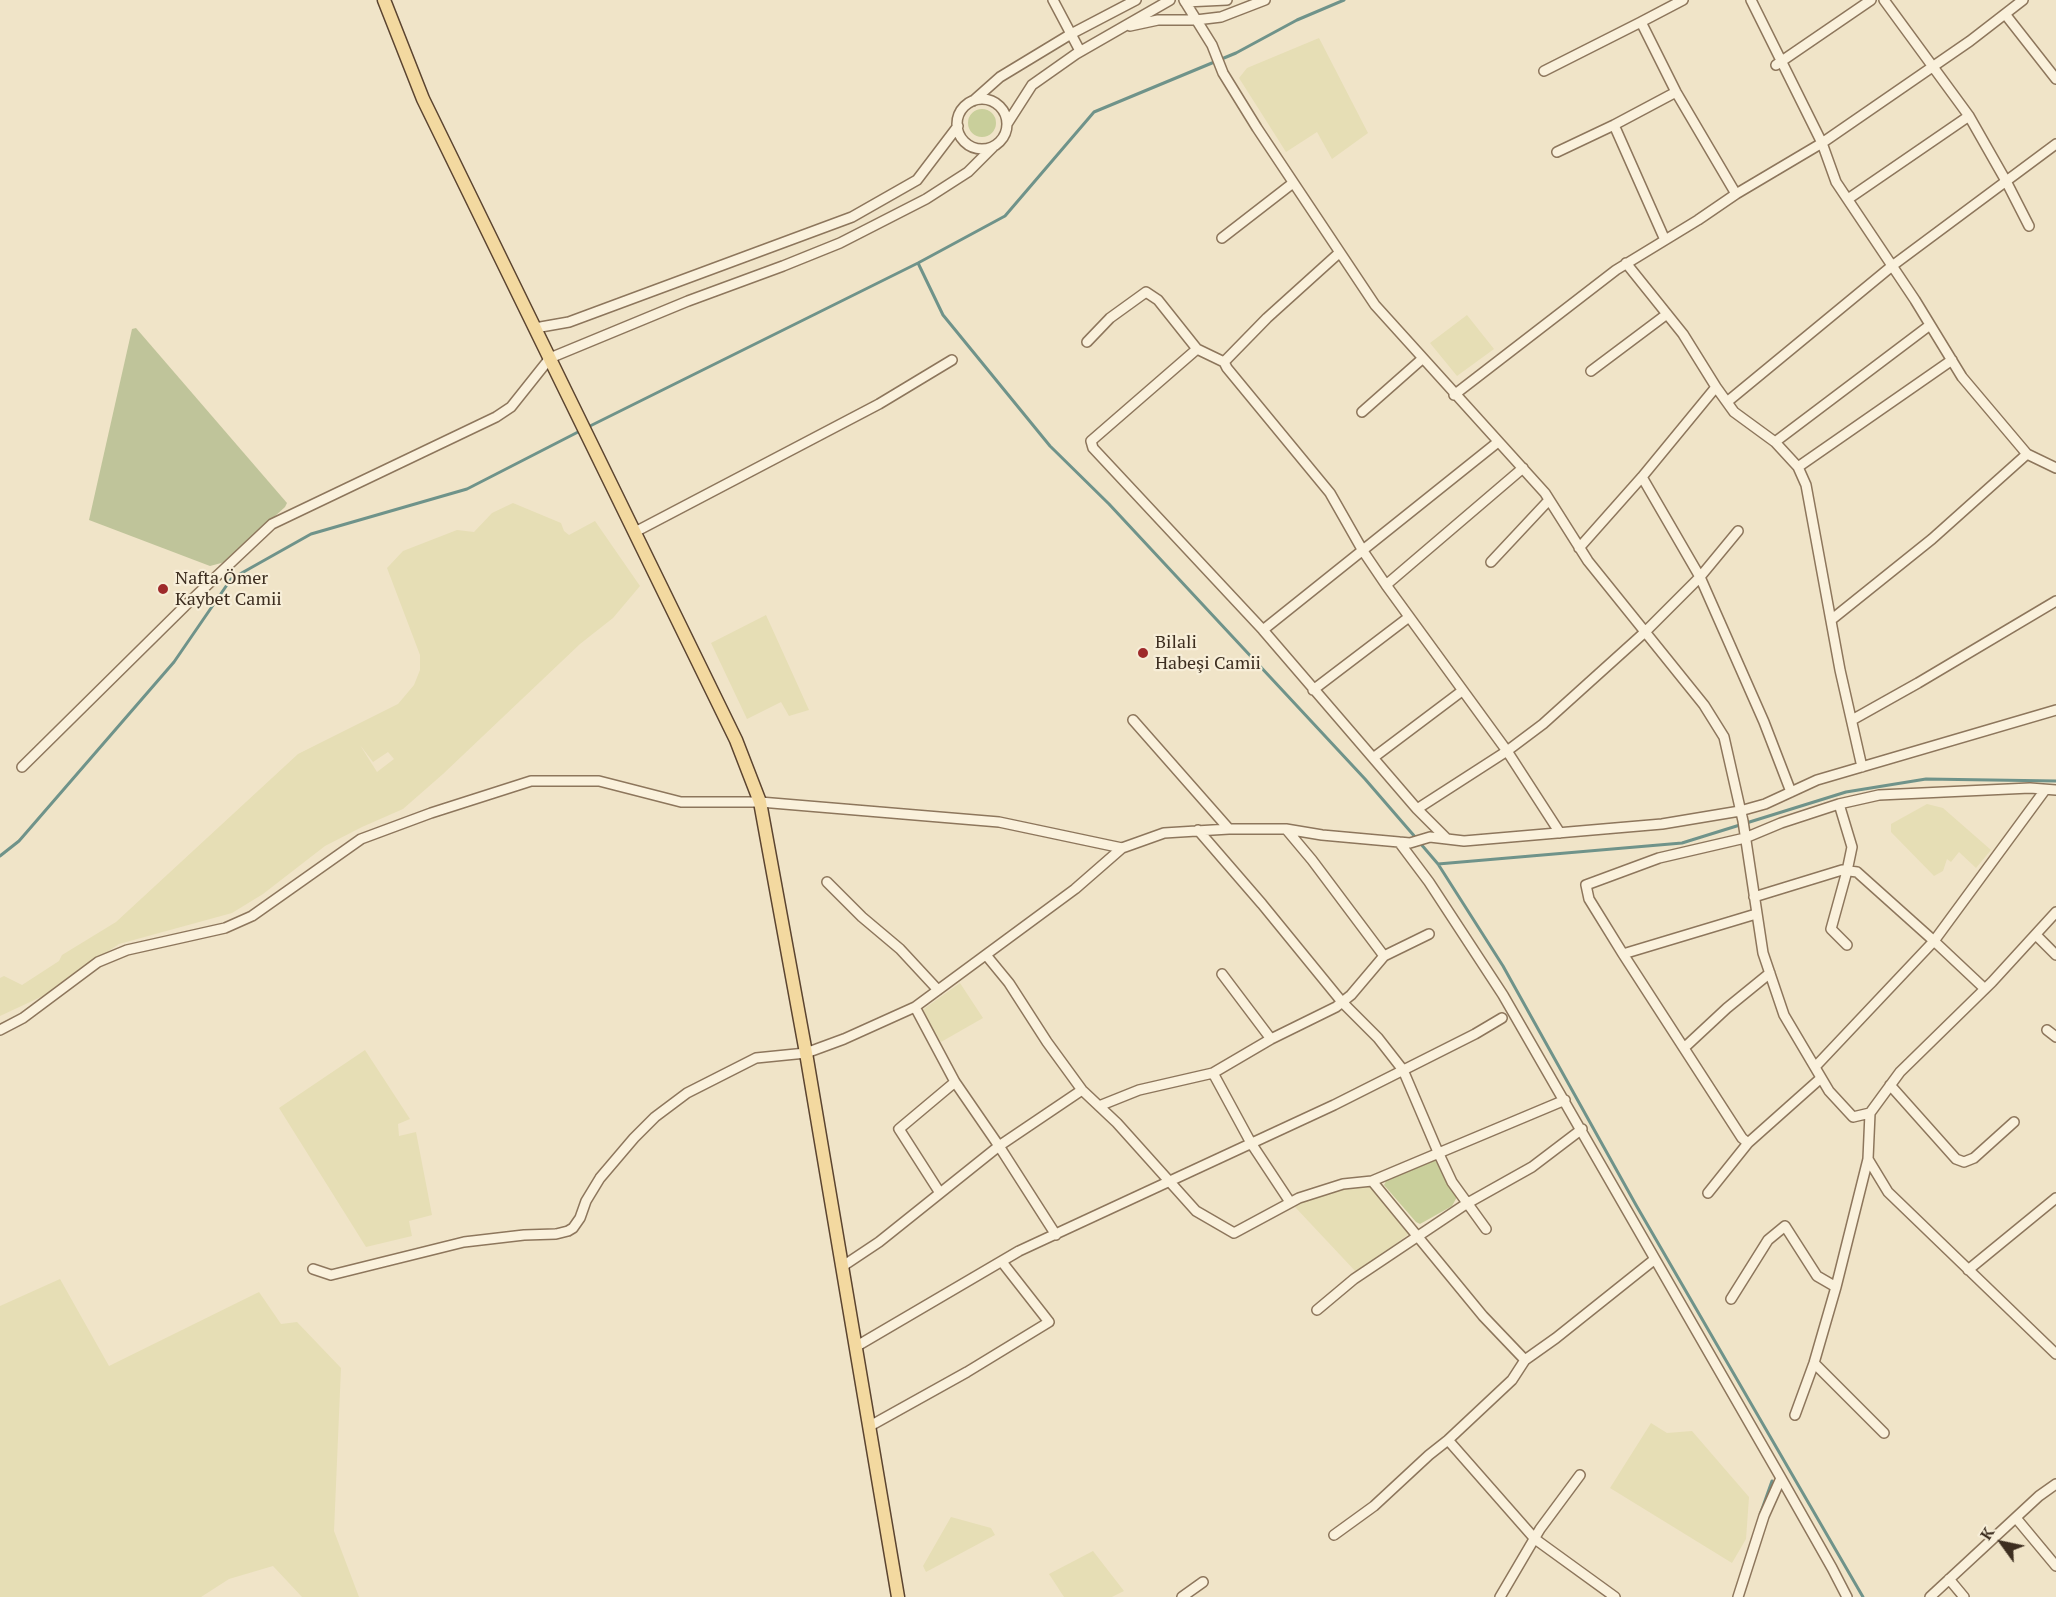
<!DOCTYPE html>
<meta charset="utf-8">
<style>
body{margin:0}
#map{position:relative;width:2056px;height:1597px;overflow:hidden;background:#f0e4c8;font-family:"PT Serif",serif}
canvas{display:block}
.north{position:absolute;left:1972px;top:1513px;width:60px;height:60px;-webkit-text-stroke:4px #f7eed8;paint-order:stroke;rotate:303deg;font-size:16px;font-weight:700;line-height:24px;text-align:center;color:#3d2e20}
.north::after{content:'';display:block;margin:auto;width:21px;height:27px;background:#3d2e20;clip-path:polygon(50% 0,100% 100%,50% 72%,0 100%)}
</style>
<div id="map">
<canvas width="2056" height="1597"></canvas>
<div class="north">K</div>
</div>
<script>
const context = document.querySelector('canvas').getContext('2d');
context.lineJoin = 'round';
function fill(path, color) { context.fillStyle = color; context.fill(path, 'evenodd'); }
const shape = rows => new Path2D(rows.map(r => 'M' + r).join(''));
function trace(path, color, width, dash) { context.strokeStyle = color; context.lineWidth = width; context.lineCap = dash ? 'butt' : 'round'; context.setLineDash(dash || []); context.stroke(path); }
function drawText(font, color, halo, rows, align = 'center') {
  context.font = font + ' "PT Serif",serif'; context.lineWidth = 4.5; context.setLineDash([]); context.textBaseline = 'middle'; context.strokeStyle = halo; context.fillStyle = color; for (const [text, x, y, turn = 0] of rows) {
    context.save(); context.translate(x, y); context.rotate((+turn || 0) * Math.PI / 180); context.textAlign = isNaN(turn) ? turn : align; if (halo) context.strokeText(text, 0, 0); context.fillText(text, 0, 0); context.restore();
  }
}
fill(shape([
 [1319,38,1368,133,1332,159,1317,132,1286,152,1239,78,1247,68],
 [1467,315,1494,349,1457,376,1430,343],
 [513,503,561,523,564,531,569,535,595,521,640,586,613,618,580,644,443,774,403,809,362,827,325,846,263,894,232,913,119,944,43,996,0,1016,0,978,4,976,22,985,59,961,62,955,116,922,298,754,398,704,414,685,420,670,420,655,387,568,403,551,457,530,474,532,492,513],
 [360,745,373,762,388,752,394,759,377,772],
 [766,615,809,710,789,716,781,702,747,719,711,643],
 [1927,804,1943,808,1991,850,1976,868,1959,852,1951,862,1947,859,1943,871,1934,876,1891,832,1891,824],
 [960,983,983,1018,941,1042,921,1011],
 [365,1050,410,1119,398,1124,399,1136,416,1132,432,1215,409,1221,412,1236,366,1247,279,1108],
 [1347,1186,1372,1186,1410,1233,1357,1273,1295,1207,1296,1203],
 [60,1279,109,1366,259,1292,281,1324,297,1322,341,1368,334,1531,359,1597,302,1597,273,1566,229,1579,201,1597,0,1597,0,1306],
 [1651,1423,1667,1433,1692,1431,1749,1497,1746,1539,1732,1563,1610,1488],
 [951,1517,991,1528,995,1535,926,1572,923,1566],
 [1093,1551,1124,1591,1112,1597,1064,1597,1049,1574]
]), '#e6deb5');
fill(shape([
 '968 123a14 14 0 1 1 28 0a14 14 0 1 1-28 0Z',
 [1434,1158,1457,1197,1452,1206,1420,1224,1416,1222,1384,1185,1387,1179]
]), '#c9cf9b');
fill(shape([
 [136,328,287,503,285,507,225,562,210,566,89,520,132,329]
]), '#bfc49a');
trace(shape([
 [918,263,943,315,1050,446,1109,504,1365,779,1416,838],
 [586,428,918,263,1005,216,1094,112,1236,53,1297,20,1344,0],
 [1420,843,1438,864,1503,966,1636,1205,1863,1597],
 [0,856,19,841,174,662,231,579,311,534,467,489,580,431],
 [1438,864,1682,843,1846,792,1926,779,2056,781],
 [1761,1512,1772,1481]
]), '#6f938a', 3);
const minor = shape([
 [1053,0,1080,51],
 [1184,0,1212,45,1223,73,1257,128,1375,305,1545,493,1588,561,1704,705,1724,737,1743,821,1763,953,1784,1015,1829,1091,1853,1117,1870,1113],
 [1751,0,1822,143,1836,182,1915,300,1962,377,2027,454,2056,468],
 [1884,0,1969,116,2006,181,2029,226],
 [1185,2,1227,0],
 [2005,14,2056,79],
 [1641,22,1683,0],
 [1130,26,1158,20,1196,20,1221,17,1265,0],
 [1776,65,1871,0],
 [1544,71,1641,22,1676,92,1736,194],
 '957 124a25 25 0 1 1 50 0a25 25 0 1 1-50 0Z',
 [973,101,1000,77,1071,34,1136,0],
 [1007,124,1032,85,1076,54,1170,0],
 [1614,125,1665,240],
 [1557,152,1614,125,1676,92],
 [1848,199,1969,116],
 [1222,238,1293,183],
 [1626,263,1683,334,1716,387,1734,412,1775,442,1798,467,1806,485,1840,670,1862,767],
 [535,328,569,322,852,217,917,180,958,126],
 [1087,342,1110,318,1146,292,1158,300,1197,349,1224,362,1227,368,1330,493,1363,551,1386,585,1507,751,1560,833],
 [1197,349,1091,441,1093,448,1263,630,1498,442],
 [1224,362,1267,318,1339,253],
 [1591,371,1667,314],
 [1454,395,1616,270,1698,220,1736,194,1822,143,1970,41,2023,0],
 [1727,402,1892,266,2056,144],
 [1362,412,1422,359],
 [1775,442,1930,325],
 [1798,467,1952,360],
 [1642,477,1700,577,1764,722,1791,792],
 [635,532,879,404,952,360],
 [1579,548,1642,477,1716,387],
 [1491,562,1549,500],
 [1386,585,1523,468],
 [1831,620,1932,539,2027,454],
 [1263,630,1417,809,1447,839],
 [1313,690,1409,617],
 [1133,720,1229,829],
 [1852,720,1918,683,2056,601],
 [1373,758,1462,691],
 [22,767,185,606,272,524,496,417,511,407,550,358,688,301,783,266,840,243,926,199,968,172,993,147],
 [1839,804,1852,847,1847,871,1831,929,1847,945],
 [1417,809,1507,751,1543,724,1645,632,1700,577,1738,531],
 [1286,829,1312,860,1384,956],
 [1198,830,1262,904,1342,1002,1378,1038,1403,1070,1438,1152,1452,1182,1486,1229],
 [1399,842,1429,882,1503,995,1781,1478,1832,1568,1847,1597],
 [827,882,862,917,900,949,938,990],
 [1754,897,1842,870,1857,872,1934,941,1985,989],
 [2056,912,1992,982,1900,1072,1870,1113,1868,1159,1888,1192,2056,1354],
 [2036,935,2056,955],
 [1623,954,1756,914],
 [986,955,1009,983,1047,1042,1082,1090,1117,1123,1196,1211,1234,1233,1299,1198,1343,1184,1372,1181,1565,1100],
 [1222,974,1271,1039],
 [915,1007,955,1082,999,1146,1056,1235],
 [0,1030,23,1018,98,962,127,950,225,928,252,916,361,839,431,813,531,781,599,781,681,802,760,802,999,822,1122,848],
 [2047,1030,2056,1037],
 [1684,1048,1727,1008,1770,973],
 [1815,1067,1934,941,2045,790],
 [1213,1073,1251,1143,1290,1202],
 [1890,1085,1956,1159,1964,1162,1974,1158,2014,1122],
 [1099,1106,1139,1090,1213,1073,1271,1039,1336,1007,1351,995,1384,956,1429,934],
 [1748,1143,1742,1138,1623,954,1589,899,1586,885,1659,858,1745,838,1781,823,1839,804,1879,795,2030,788,2056,790],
 [1372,1181,1483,1316,1525,1360],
 [940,1193,899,1129,955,1082],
 [1708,1193,1748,1143,1821,1078],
 [843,1266,879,1242,999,1146,1082,1090],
 [313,1269,331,1275,464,1242,524,1235,556,1234,568,1231,573,1228,580,1218,586,1201,600,1178,634,1138,655,1117,687,1093,756,1058,806,1053,844,1039,915,1007,1075,889,1122,848,1164,833,1229,829,1286,829,1322,835,1410,843,1430,837,1464,841,1662,824,1740,811,1765,804,1817,780,2056,710],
 [1968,1270,2056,1198],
 [1731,1299,1768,1240,1785,1226,1817,1276,1836,1287],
 [1317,1310,1354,1279,1466,1204,1532,1167,1582,1129],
 [857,1346,1019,1251,1334,1105,1475,1034,1502,1018],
 [1814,1363,1884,1433],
 [1795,1415,1814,1363,1836,1287,1868,1159],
 [870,1426,967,1372,1049,1322,1002,1262],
 [1448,1440,1535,1539,1615,1597],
 [2016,1518,2056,1566],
 [1334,1535,1374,1506,1429,1455,1448,1440,1512,1380,1525,1360,1556,1338,1655,1259],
 [1949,1579,1964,1597],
 [1182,1597,1203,1582],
 [1500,1597,1540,1529,1580,1475],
 [1738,1597,1764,1516,1781,1478],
 [1930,1597,2039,1496,2056,1484]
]);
const major = shape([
 [384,0,423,99,736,740,760,802,806,1053,898,1597]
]);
trace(minor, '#8d765c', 12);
trace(major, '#5b4430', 15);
trace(minor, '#faf1dc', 9);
trace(major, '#f3d9a0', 12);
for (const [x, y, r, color] of [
 [163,589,6,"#9e2a2b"],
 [1143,653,6,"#9e2a2b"]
]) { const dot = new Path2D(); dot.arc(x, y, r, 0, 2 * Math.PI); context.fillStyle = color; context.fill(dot); trace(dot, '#f7eed8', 2); }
drawText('18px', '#3d2e20', '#f7eed8', [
 ["Nafta Ömer",175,579],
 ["Kaybet Camii",175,600],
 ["Bilali",1155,643],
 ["Habeşi Camii",1155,664]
], 'left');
</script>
